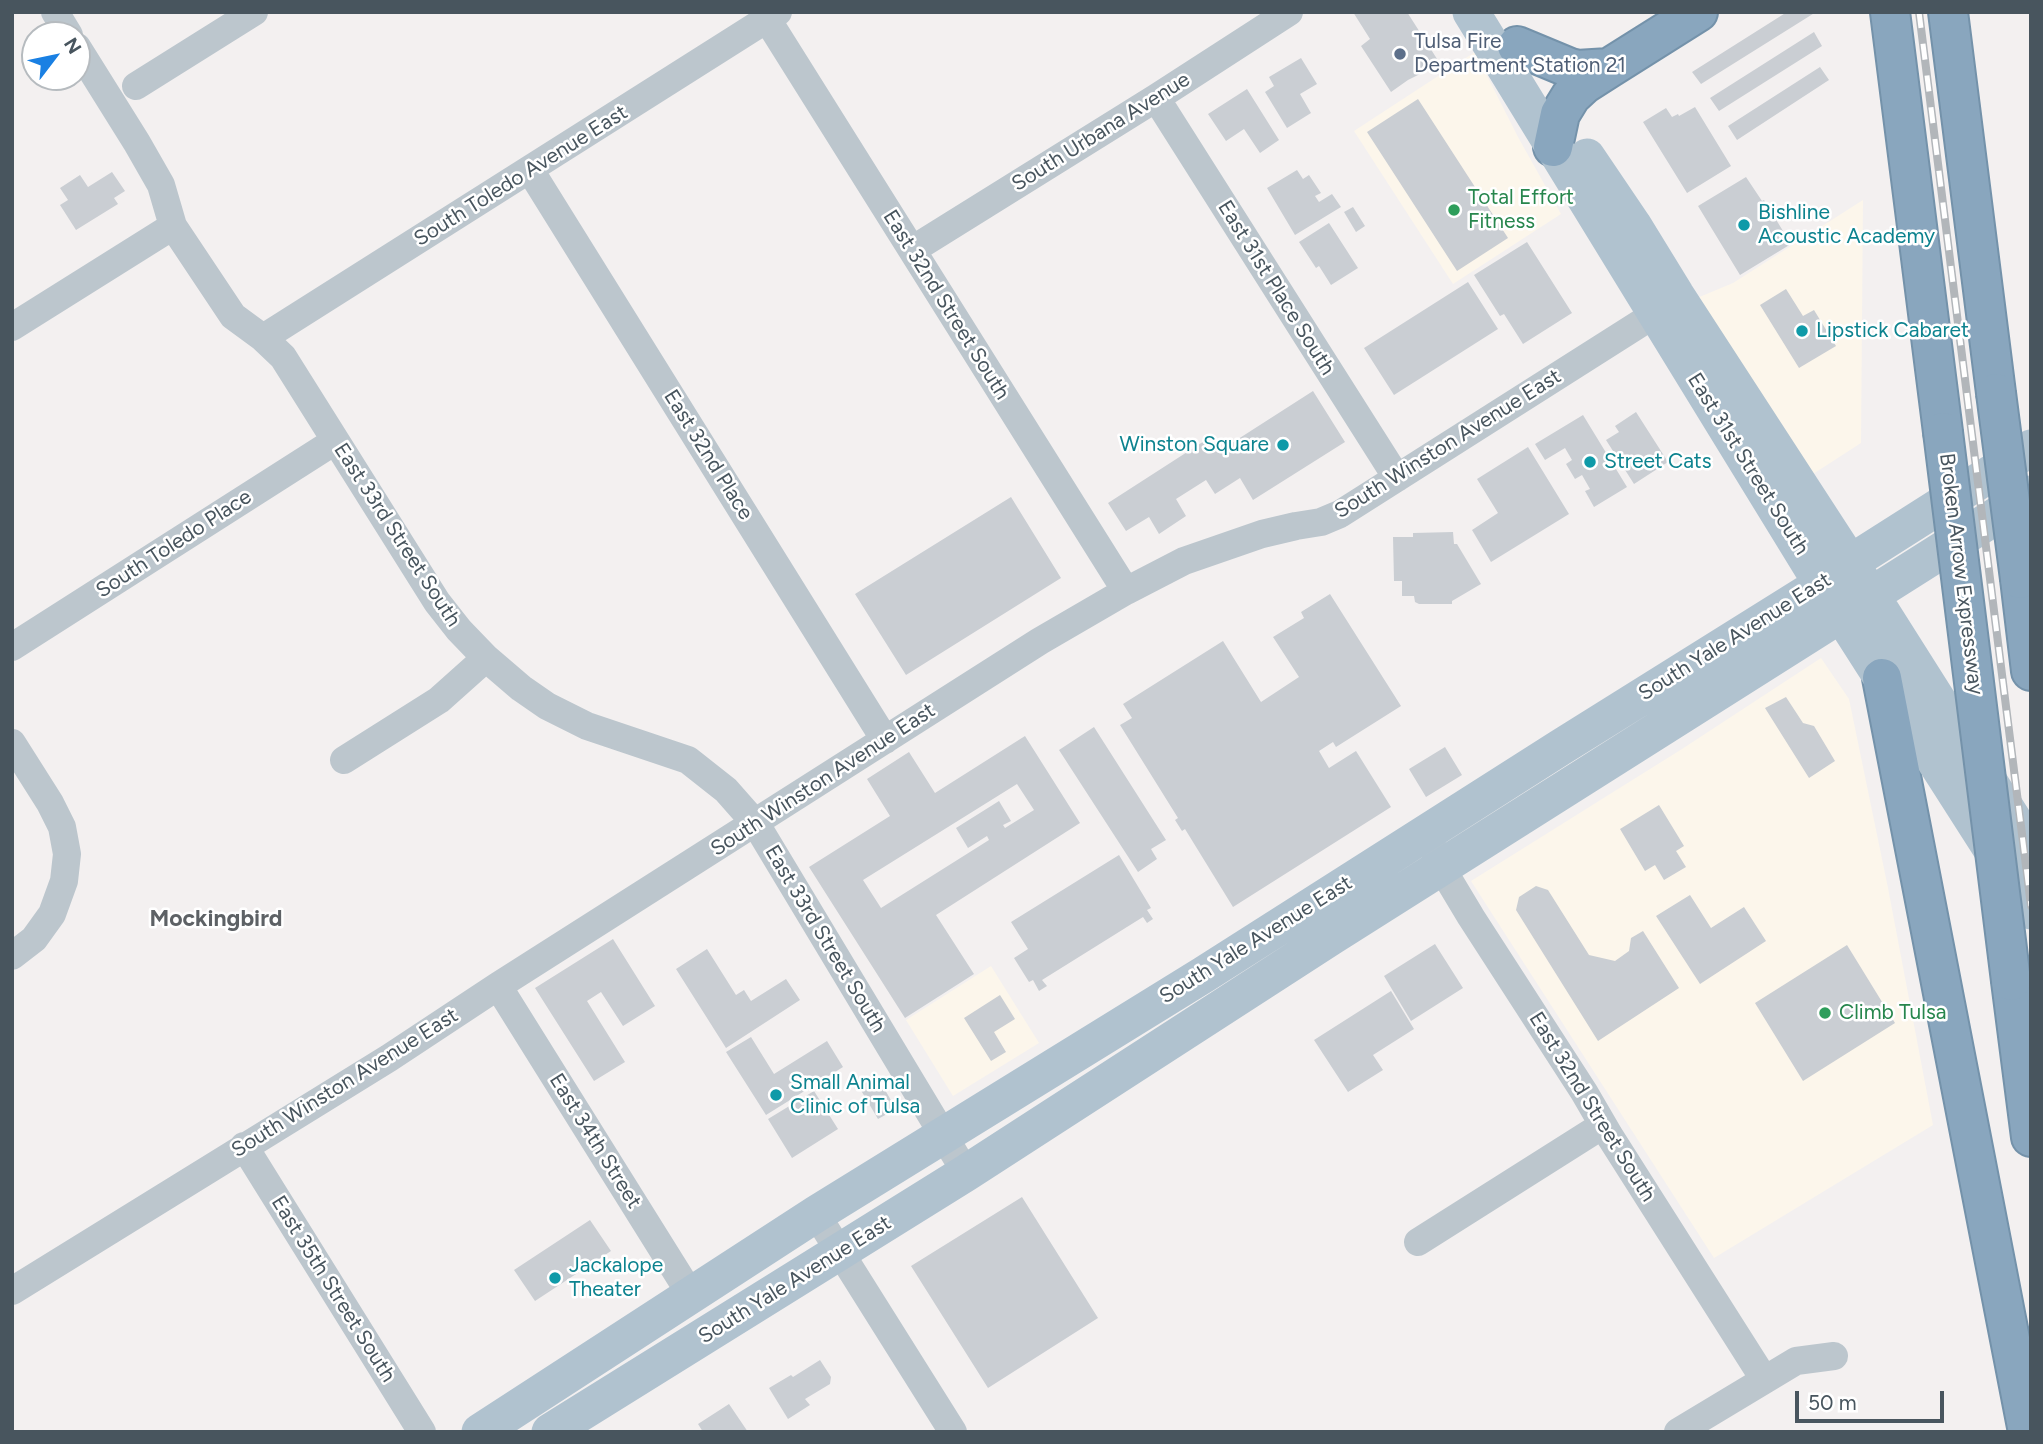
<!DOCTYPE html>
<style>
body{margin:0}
#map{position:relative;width:2043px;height:1444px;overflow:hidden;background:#f3f0f0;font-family:Figtree,sans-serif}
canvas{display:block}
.frame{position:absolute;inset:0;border:14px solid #48555e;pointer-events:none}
.north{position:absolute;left:21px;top:21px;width:70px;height:70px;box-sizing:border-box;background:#fff;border:2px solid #b6bbbf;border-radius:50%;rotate:58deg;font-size:19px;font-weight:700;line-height:28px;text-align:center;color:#48555e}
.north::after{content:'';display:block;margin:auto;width:24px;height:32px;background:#1a80e3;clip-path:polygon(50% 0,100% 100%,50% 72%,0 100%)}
.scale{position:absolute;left:1795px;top:1391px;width:149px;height:32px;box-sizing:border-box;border:4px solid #48555e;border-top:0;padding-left:9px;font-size:21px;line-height:24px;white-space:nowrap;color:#48555e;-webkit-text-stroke:5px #fff;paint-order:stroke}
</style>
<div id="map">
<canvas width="2043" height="1444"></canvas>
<div class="frame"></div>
<div class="north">N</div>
<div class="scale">50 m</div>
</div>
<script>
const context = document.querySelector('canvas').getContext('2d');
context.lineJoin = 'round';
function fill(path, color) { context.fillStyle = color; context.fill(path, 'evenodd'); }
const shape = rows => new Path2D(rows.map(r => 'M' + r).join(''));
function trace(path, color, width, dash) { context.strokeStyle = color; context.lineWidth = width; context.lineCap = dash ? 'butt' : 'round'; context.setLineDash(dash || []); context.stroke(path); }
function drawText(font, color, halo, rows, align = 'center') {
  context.font = font + ' Figtree,sans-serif'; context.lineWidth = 5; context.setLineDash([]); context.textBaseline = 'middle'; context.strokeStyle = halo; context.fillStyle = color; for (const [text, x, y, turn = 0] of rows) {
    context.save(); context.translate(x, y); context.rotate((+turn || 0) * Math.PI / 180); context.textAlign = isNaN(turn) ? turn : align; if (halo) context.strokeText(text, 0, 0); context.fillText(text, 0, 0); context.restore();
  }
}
fill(shape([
 [1475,52,1518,137,1561,214,1453,284,1354,131],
 [1863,200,1861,443,1813,474,1697,298,1733,283],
 [1821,658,1849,699,1888,888,1933,1125,1714,1258,1471,881,1682,749],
 [991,966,1039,1043,953,1096,906,1020]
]), '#fcf6eb');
fill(shape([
 [1353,12,1407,12,1439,62,1428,70,1408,80,1391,92,1361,46,1370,39],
 [1787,12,1816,12,1701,84,1692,72],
 [1814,32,1822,46,1719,111,1710,98],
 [1301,58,1317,84,1300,94,1311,113,1287,128,1265,92,1274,86,1269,77],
 [1820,67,1829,80,1737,140,1728,126],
 [1247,89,1279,140,1260,153,1244,129,1226,141,1208,114],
 [1418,99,1508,238,1457,271,1367,132],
 [1695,107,1731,166,1687,193,1643,122,1666,108,1672,117,1678,114,1679,116],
 [1297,170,1303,179,1309,175,1321,193,1315,196,1319,202,1332,194,1341,207,1295,235,1267,188],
 [112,172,125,191,114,198,118,204,76,230,60,205,68,200,60,188,80,175,88,187],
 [1746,177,1762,201,1764,200,1791,244,1740,275,1698,206],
 [1353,207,1365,226,1356,232,1344,212],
 [1329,223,1358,268,1331,285,1319,266,1316,268,1299,242],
 [1527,242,1572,313,1523,344,1504,314,1500,316,1474,275],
 [1468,282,1498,329,1394,395,1364,348],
 [1786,289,1803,316,1814,310,1836,346,1799,368,1760,305],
 [1313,391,1345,442,1253,500,1240,478,1215,494,1206,480,1176,499,1186,516,1159,534,1149,517,1126,531,1108,503,1212,436,1221,450],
 [1636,412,1668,462,1634,484,1606,440,1619,432,1615,426],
 [1583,415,1627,487,1594,507,1585,491,1590,489,1582,475,1575,479,1566,464,1572,460,1565,448,1545,460,1535,444],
 [1528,447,1569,514,1491,562,1472,530,1498,513,1477,479],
 [1011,497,1061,578,906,675,855,594],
 [1453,532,1454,544,1457,544,1481,584,1452,601,1452,604,1419,604,1415,602,1414,596,1402,596,1402,581,1394,581,1393,537,1413,537,1413,533],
 [1330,594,1401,706,1336,747,1333,742,1319,751,1329,768,1356,751,1391,807,1233,907,1185,829,1182,831,1175,820,1178,818,1120,725,1132,718,1123,704,1223,641,1261,702,1299,677,1273,637,1304,618,1301,612],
 [1786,697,1803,723,1814,726,1835,761,1809,778,1765,708],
 [1094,727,1166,840,1151,849,1157,859,1138,872,1059,750],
 [1025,736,1080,823,936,915,974,974,905,1018,809,867,890,816,867,779,909,752,935,793],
 [1017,784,1034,810,1005,828,1003,825,1011,821,999,801,956,828,968,848,987,836,989,840,881,908,863,880],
 [1445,747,1462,775,1426,797,1409,769],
 [1659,805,1684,846,1676,851,1686,867,1664,880,1655,865,1645,871,1620,829],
 [1119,855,1151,908,1147,910,1153,919,1147,923,1143,917,1042,980,1047,986,1039,991,1033,980,1029,982,1014,958,1028,949,1011,922],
 [1536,886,1548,890,1589,955,1615,961,1629,951,1631,938,1643,931,1679,988,1598,1041,1516,910,1519,897],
 [1690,895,1711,928,1744,907,1766,941,1700,984,1656,916],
 [613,939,655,1006,623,1026,601,992,587,1001,625,1062,594,1081,535,988],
 [1435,944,1463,988,1411,1021,1384,976],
 [1847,945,1895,1023,1803,1081,1755,1003],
 [707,949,736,995,744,990,751,1001,786,979,800,1000,726,1048,676,969],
 [1391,991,1414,1029,1373,1055,1383,1070,1348,1092,1314,1040],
 [1000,995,1015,1019,994,1032,1006,1052,991,1061,964,1018],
 [751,1037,774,1074,827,1041,843,1067,766,1115,726,1052],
 [877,1076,896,1109,878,1119,859,1087],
 [814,1091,838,1129,792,1158,768,1119],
 [1022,1197,1098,1318,988,1388,911,1266],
 [590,1220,611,1251,535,1301,514,1270],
 [820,1360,831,1377,830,1384,805,1399,810,1405,788,1419,769,1388,791,1375,793,1377],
 [729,1404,748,1432,703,1432,698,1424]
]), '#caced3');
const highway = shape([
 [1890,12,1943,432],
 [1948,12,1996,393],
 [1517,46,1570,68,1577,70,1609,68],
 [1553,147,1560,114,1571,96,1584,84,1609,68,1698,12],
 [2020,579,2031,671],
 [1882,678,2028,1432],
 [2011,981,2031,1137]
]);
trace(highway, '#7492aa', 42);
trace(shape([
 [55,12,69,35],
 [767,19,1126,591],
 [77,47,137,143,161,185,173,226,233,316,263,338,283,357,437,602,459,630,486,658,521,688,547,706,587,726,688,760,726,790,756,824,966,1173],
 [136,86,254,12],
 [1156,98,1397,478],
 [530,170,885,740],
 [912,250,1156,98,1289,12],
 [12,327,173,226],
 [263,338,778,12],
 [12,647,335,441],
 [12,743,50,803,62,827,67,854,64,881,52,914,34,939,12,956],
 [344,760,439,700,486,658],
 [1434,850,1441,867,1471,917,1584,1092,1609,1135,1764,1379],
 [498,986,691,1295],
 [244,1146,422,1432],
 [816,1214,953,1432],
 [1418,1242,1603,1125],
 [12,1291,389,1058,498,986,1040,641,1126,591,1184,561,1262,534,1296,526,1321,522,1340,514,1655,314],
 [1678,1432,1796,1361,1834,1356]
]), '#bcc6cd', 28);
trace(shape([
 [1471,12,1822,584,2031,911],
 [1587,157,1633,225,1676,295,1871,595,2031,848],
 [480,1432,816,1214,1203,975,1561,747,1822,584,1850,563,2031,448],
 [550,1432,966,1173,1331,937,2031,494]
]), '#b0c2cf', 37);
trace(highway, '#89a6be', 38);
const rail = shape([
 [1919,12,2031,906]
]);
trace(rail, '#b2b6ba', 8);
trace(rail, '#fff', 5, [16]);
const highwayBridge = shape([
 [1996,393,2020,579],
 [1943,432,2011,981]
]);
trace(highwayBridge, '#7492aa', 42, []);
trace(highwayBridge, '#89a6be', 38);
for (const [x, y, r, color] of [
 [1400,54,7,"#5c6f8a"],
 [1454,210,7,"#2e9e5b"],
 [1744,225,7,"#0f9aa8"],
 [1802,331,7,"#0f9aa8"],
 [1283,445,7,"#0f9aa8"],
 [1590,462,7,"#0f9aa8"],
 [1825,1013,7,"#2e9e5b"],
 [776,1095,7,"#0f9aa8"],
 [555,1278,7,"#0f9aa8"]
]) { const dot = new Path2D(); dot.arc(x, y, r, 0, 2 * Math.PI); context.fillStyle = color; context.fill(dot); trace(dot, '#fff', 2.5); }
drawText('21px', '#4e5e75', '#fff', [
 ["Tulsa Fire",1414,42],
 ["Department Station 21",1414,66]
], 'left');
drawText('21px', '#48555e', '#fff', [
 ["South Urbana Avenue",1101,132,-32],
 ["South Toledo Avenue East",521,176,-32],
 ["East 31st Place South",1276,288,58],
 ["East 32nd Street South",946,305,58],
 ["South Winston Avenue East",1448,444,-32],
 ["East 32nd Place",708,455,58],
 ["East 31st Street South",1748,464,58],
 ["East 33rd Street South",397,535,57],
 ["South Toledo Place",174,544,-33],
 ["Broken Arrow Expressway",1961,574,83],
 ["South Yale Avenue East",1735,637,-32],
 ["South Winston Avenue East",823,780,-33],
 ["East 33rd Street South",825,939,59],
 ["South Yale Avenue East",1256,940,-32],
 ["South Winston Avenue East",345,1083,-32],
 ["East 32nd Street South",1592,1107,58],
 ["East 34th Street",595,1141,58],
 ["South Yale Avenue East",795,1280,-32],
 ["East 35th Street South",333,1289,58]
]);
drawText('21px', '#27864d', '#fff', [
 ["Total Effort",1468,198],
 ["Fitness",1468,222],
 ["Climb Tulsa",1839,1013]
], 'left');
drawText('21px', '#0d838f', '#fff', [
 ["Bishline",1758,213],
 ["Acoustic Academy",1758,237],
 ["Lipstick Cabaret",1816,331],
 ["Winston Square",1269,445,"right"],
 ["Street Cats",1604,462],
 ["Small Animal",790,1083],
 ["Clinic of Tulsa",790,1107],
 ["Jackalope",569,1266],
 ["Theater",569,1290]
], 'left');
drawText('bold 23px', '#5d6165', '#fff', [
 ["Mockingbird",216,919]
]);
</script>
